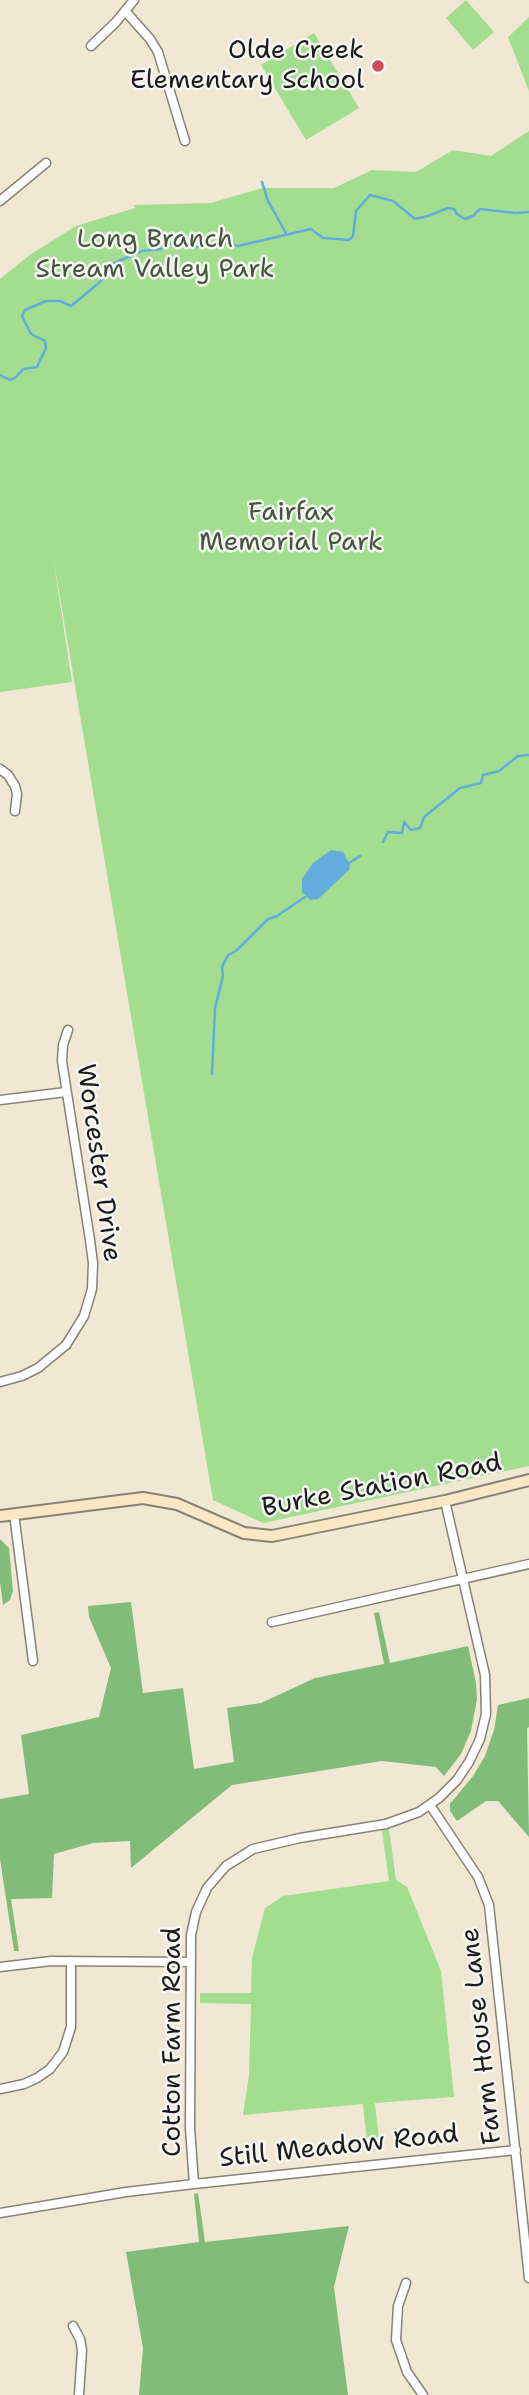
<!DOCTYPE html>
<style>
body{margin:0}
canvas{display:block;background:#f0e8d2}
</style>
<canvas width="529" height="2395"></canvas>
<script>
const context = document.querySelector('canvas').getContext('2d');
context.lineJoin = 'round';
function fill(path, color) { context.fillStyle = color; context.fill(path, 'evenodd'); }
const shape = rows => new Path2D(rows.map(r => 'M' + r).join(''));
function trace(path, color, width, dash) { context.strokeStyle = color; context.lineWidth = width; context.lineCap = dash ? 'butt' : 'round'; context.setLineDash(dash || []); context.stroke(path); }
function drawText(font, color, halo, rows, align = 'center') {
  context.font = font + ' "Shantell Sans",sans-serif'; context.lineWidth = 5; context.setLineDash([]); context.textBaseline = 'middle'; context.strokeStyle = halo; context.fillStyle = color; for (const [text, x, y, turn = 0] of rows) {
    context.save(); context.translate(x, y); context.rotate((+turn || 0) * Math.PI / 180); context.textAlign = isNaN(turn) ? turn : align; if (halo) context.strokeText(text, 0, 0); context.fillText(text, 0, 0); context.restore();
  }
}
fill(shape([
 [466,0,494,32,473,50,446,18],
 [529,17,529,91,508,37],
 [314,33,359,108,306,140,261,65],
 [529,131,529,1466,263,1523,213,1500,52,550,72,682,0,692,0,279,31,254,76,226,135,208,134,205,211,203,262,188,334,188,372,170,416,172,453,150,491,156],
 [389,1829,396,1880,407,1887,441,1971,454,2097,375,2103,380,2150,368,2151,363,2104,243,2115,249,2075,251,2004,200,2003,200,1993,251,1993,252,1958,265,1908,283,1896,389,1881,382,1830]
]), '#a2dd90');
fill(shape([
 [0,1539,9,1548,13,1591,10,1600,3,1605,0,1582],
 [131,1602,143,1693,183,1688,194,1769,234,1762,227,1708,261,1703,315,1678,384,1664,374,1613,379,1612,390,1663,468,1646,476,1683,477,1699,471,1731,461,1754,444,1776,436,1767,382,1761,232,1785,131,1868,130,1841,93,1843,54,1854,52,1898,11,1899,19,1951,14,1951,0,1859,0,1799,29,1794,21,1735,99,1717,111,1668,89,1617,88,1606],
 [529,1698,529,1727,527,1728,529,1837,498,1801,486,1801,457,1821,450,1811,450,1804,473,1776,485,1756,494,1730,498,1705],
 [198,2193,205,2242,349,2226,334,2287,348,2395,139,2395,143,2348,126,2252,199,2242,194,2194]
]), '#81bc7a');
fill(shape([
 [331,850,343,852,350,865,349,870,318,899,310,900,302,892,302,879,313,863]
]), '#63acdb');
trace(shape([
 [262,182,268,201,286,233],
 [0,375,10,380,16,377,23,369,37,367,46,348,45,341,31,334,22,316,25,310,46,301,60,301,71,306,100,282,112,264,142,251,161,249,178,240,189,248,228,243,238,246,311,229,323,238,349,240,353,236,356,211,370,195,393,201,415,219,428,216,448,208,454,209,457,214,465,219,473,216,480,209,516,213,529,212],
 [383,842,388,832,402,833,404,822,411,830,420,828,424,817,460,788,481,783,483,775,499,771,518,756,529,755],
 [349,863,360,856],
 [212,1074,215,1008,223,976,222,967,228,955,236,951,268,919,277,916,305,897]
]), '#63acdb', 2.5);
const street = shape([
 [126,12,150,39,158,52,185,141],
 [91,46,116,22,134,0],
 [0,201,46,163],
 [0,769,8,775,15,786,17,794,15,811],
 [0,1100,66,1092],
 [0,1382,22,1376,38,1368,66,1345,84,1316,92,1289,93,1263,90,1240,62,1061,63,1045,68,1030],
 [14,1514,33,1661],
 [272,1622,529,1564],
 [430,1805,478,1877,489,1905,529,2278],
 [0,1967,51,1961,190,1962],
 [0,2089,24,2084,37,2078,50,2069,63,2052,71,2027,71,1961],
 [194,2184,190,2128,191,1935,196,1912,207,1888,226,1866,253,1849,300,1838,386,1824,419,1812,439,1798,457,1780,469,1762,480,1739,486,1714,485,1675,445,1501],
 [0,2213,126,2192,194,2184,516,2150],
 [406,2283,398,2306,396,2340,407,2372,423,2395],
 [73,2326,80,2339,82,2350,79,2395]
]);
const secondary = shape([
 [0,1516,143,1498,177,1504,244,1533,272,1536,445,1501,529,1480]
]);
trace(street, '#868277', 11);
trace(secondary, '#868277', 14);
trace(street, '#fff', 8);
trace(secondary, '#fae7c3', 10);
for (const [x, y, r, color] of [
 [378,66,7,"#d1495b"]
]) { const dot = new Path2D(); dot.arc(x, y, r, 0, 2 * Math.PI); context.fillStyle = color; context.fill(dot); trace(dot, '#f6f6f2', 2.5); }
drawText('26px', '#1c1c1c', '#f6f6f2', [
 ["Olde Creek",364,51],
 ["Elementary School",364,81]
], 'right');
drawText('26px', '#44563f', '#f6f6f2', [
 ["Long Branch",155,240],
 ["Stream Valley Park",155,270],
 ["Fairfax",291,513],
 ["Memorial Park",291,543]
]);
drawText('26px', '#1c1c1c', '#f6f6f2', [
 ["Worcester Drive",98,1163,82],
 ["Burke Station Road",382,1486,-11],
 ["Farm House Lane",482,2036,-96],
 ["Cotton Farm Road",173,2042,-90],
 ["Still Meadow Road",339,2147,-6]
]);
</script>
